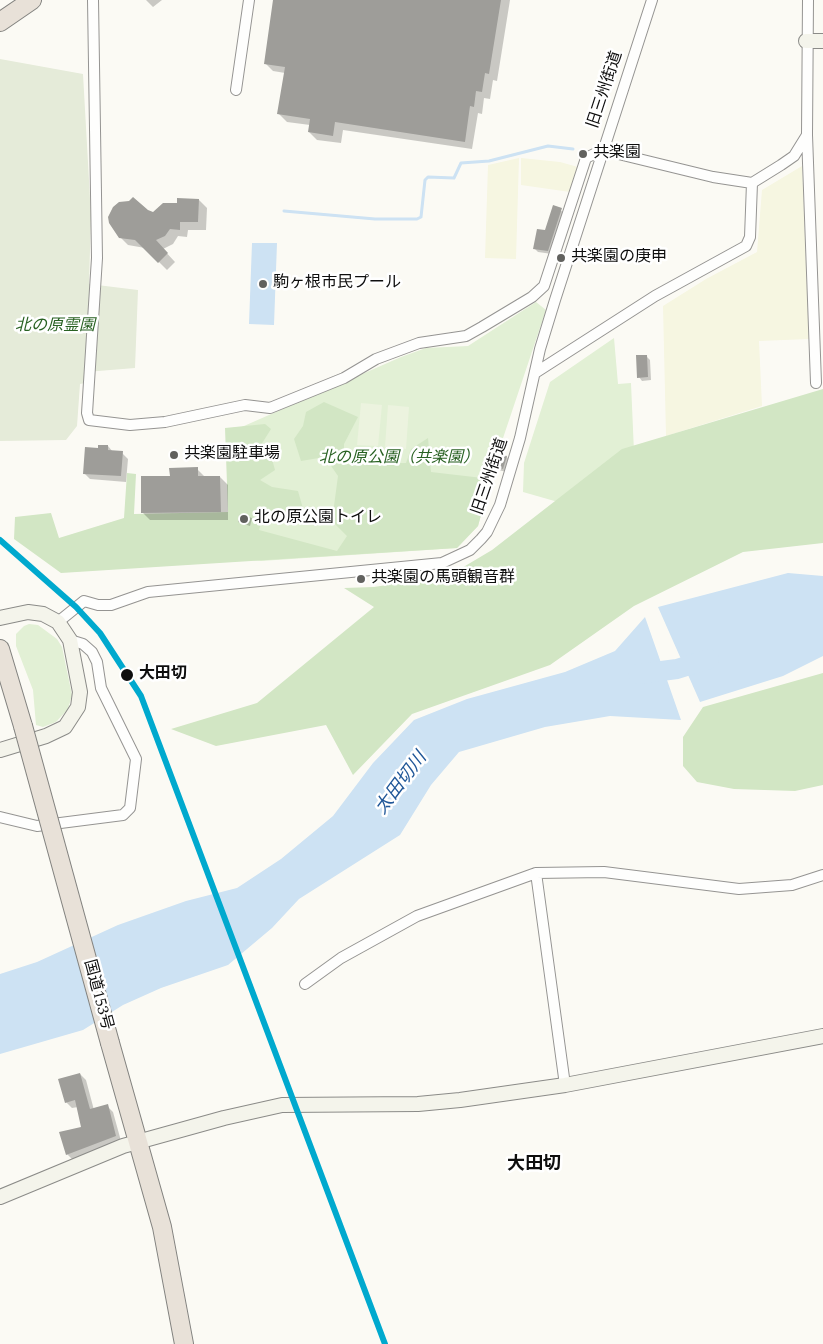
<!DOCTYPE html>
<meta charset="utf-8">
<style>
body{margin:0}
canvas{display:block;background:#fbfaf4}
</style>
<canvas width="823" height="1344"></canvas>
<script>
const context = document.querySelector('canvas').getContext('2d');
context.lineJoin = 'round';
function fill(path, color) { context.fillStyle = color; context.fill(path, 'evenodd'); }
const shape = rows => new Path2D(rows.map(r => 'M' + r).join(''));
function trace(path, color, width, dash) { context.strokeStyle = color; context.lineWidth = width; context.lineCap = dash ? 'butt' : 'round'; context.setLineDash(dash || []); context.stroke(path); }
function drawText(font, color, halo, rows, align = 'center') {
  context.font = font + ' Spectral,"Noto Sans JP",serif'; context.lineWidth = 5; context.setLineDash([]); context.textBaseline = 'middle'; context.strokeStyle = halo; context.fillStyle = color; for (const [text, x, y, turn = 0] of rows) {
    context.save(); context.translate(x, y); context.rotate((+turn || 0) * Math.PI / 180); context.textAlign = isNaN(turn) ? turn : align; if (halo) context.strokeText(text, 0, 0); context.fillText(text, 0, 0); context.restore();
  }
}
fill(shape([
 [519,158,516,259,485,258,488,165],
 [521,158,560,162,578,167,570,192,521,185],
 [802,166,809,339,759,341,762,406,666,436,663,306,706,279,757,252,762,190]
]), '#f6f6e1');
fill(shape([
 [536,302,546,310,499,450,478,526,457,548,261,561,235,558,228,433,401,357,426,348,468,346],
 [614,338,618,384,631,383,635,475,572,506,523,492,524,463,550,382],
 [29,624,38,625,57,639,62,647,72,695,68,709,56,722,43,727,36,725,33,690,16,646,16,634,24,626]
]), '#e2f0d5');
fill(shape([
 [823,389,823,543,743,552,634,606,550,665,412,714,353,775,326,725,216,746,171,729,257,703,374,607,344,588,374,587,450,575,492,550,622,449],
 [324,402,358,417,344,444,344,464,406,463,411,449,428,438,431,472,491,479,478,526,457,548,61,573,14,539,15,517,51,513,59,538,124,518,127,473,136,474,134,514,228,512,225,428,265,424,271,429,256,453,269,448,275,470,260,480,272,487,298,491,306,519,265,511,259,530,337,551,347,536,332,521,338,476,325,457,301,461,294,439,303,426,306,412],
 [823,673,823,785,795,791,734,789,697,782,683,766,683,737,703,707]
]), '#d2e6c4');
fill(shape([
 [0,59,83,74,91,216,89,284,138,290,135,368,86,372,85,383,80,384,77,426,66,440,0,441]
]), '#e5ebd9');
fill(shape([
 [361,403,382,405,378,446,357,445],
 [388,405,409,407,406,449,385,447]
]), '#ecf3df');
fill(shape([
 [252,243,277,243,274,325,249,324],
 [788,573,823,576,823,656,783,676,700,702,658,607],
 [645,617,681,720,610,716,545,727,459,752,431,785,400,835,299,899,272,928,228,965,161,988,123,1005,83,1030,0,1054,0,974,37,962,118,925,186,901,237,888,281,859,333,816,373,763,414,720,467,699,565,672,615,651]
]), '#cde2f3');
fill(shape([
 [146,0,162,0,153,7],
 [275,0,510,0,497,81,493,80,490,99,484,98,482,114,478,113,472,149,343,130,341,143,317,140,309,132,310,125,287,122,279,114,285,73,273,71,265,63],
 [199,200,207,208,206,230,188,230,187,237,178,236,173,244,163,249,175,262,167,270,145,248,128,245,120,237,148,212,153,213],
 [554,207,565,213,552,254,538,252,534,248,546,232],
 [646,356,650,360,651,380,642,381,639,377],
 [108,446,113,452,122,453,128,459,126,482,90,479,84,473,99,450],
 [497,455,507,457,510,461,507,472,498,470,494,466],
 [197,469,205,477,220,477,228,485,228,520,150,520,142,512,171,477],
 [240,514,252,518,250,526,238,522],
 [80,1074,86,1080,94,1110,107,1106,113,1112,121,1141,73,1160,67,1154,83,1128,78,1107,72,1108,66,1102]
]), '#0003');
trace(shape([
 [284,211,375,219,417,219,421,217,425,180,428,177,454,178,461,163,489,161,548,146,573,149]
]), '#cde2f3', 3);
trace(shape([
 [638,674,677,669,709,659]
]), '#cde2f3', 20);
fill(shape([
 [273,0,501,0,489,74,485,73,482,92,476,91,474,107,470,106,465,142,335,122,333,136,308,132,310,119,277,114,285,67,264,64],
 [133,197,148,210,153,212,163,203,177,203,177,198,199,199,198,222,180,222,180,230,170,229,165,236,156,240,168,253,158,263,135,240,119,238,109,223,108,217,113,207,119,202,129,201],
 [553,205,562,208,548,251,533,249,537,229,545,230],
 [636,355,647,355,648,377,637,378],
 [98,445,108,445,108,450,123,451,121,476,83,474,85,447,98,448],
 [496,453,507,456,503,469,492,466],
 [198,467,198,476,220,476,221,512,141,513,141,476,170,476,169,468],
 [80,1073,90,1109,108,1104,116,1136,66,1155,59,1132,81,1127,75,1100,65,1103,58,1079]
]), '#9e9d99');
const street = shape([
 [93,0,97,258,87,413,89,420,130,425,165,422,245,405,270,408,344,378,376,359,419,343,466,336,482,327,532,297,544,286,586,158,602,150,713,177,752,183,781,165,794,156,807,135,808,0],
 [236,90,249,0],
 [807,135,816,383],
 [535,373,655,296,746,246,750,237,752,183],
 [58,622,84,601,98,605,111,605,148,592,442,563,470,550,481,539,487,532,500,505,520,438,540,349,555,300,652,0],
 [0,817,37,826,123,815,130,808,136,759,101,688,97,662,92,652,83,644,70,640],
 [536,873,565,1085],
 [305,984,341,958,417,916,536,873,604,872,739,889,792,885,823,875]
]);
const secondary = shape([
 [806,41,823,41],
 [0,618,28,612,43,614,58,622,70,640,80,692,78,707,65,727,46,736,0,750],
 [0,1197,123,1146,224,1118,282,1105,418,1104,460,1100,565,1085,823,1036]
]);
const highway = shape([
 [0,22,32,0],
 [0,649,23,726],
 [110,1043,162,1227,184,1344]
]);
trace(street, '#959492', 12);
trace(secondary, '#8b8b88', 16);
trace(highway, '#82827f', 20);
trace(street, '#fefefd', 10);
trace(secondary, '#f4f4eb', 14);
trace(highway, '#e8e1d8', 18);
const highwayBridge = shape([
 [23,726,110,1043]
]);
trace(highwayBridge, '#82827f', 20, []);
trace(highwayBridge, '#e8e1d8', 18);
trace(shape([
 [0,540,76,607,100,633,141,696,385,1344]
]), '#00a9ce', 6);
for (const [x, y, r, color] of [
 [583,154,5,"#61615e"],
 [561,258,5,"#61615e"],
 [263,284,5,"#61615e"],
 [174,455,5,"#61615e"],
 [244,519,5,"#61615e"],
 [361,579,5,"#61615e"],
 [127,675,7,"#0e0e0e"]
]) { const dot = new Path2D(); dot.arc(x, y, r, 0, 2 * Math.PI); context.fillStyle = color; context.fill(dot); trace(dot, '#fff', 2); }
drawText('16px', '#0e0e0e', '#fff', [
 ["旧三州街道",606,90,-72],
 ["旧三州街道",491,477,-71],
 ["国道153号",97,995,75]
]);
drawText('16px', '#0e0e0e', '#fff', [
 ["共楽園",593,154],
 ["共楽園の庚申",571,258],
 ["駒ヶ根市民プール",273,284],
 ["共楽園駐車場",184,455],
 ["北の原公園トイレ",254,519],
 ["共楽園の馬頭観音群",371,579]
], 'left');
drawText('italic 16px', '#296223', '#fff', [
 ["北の原霊園",55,327],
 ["北の原公園（共楽園）",399,459]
]);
drawText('bold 16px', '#0e0e0e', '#fff', [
 ["大田切",139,675]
], 'left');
drawText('italic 18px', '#205798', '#fff', [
 ["太田切川",402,784,-53]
]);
drawText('bold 18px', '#0e0e0e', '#fff', [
 ["大田切",534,1165]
]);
</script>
